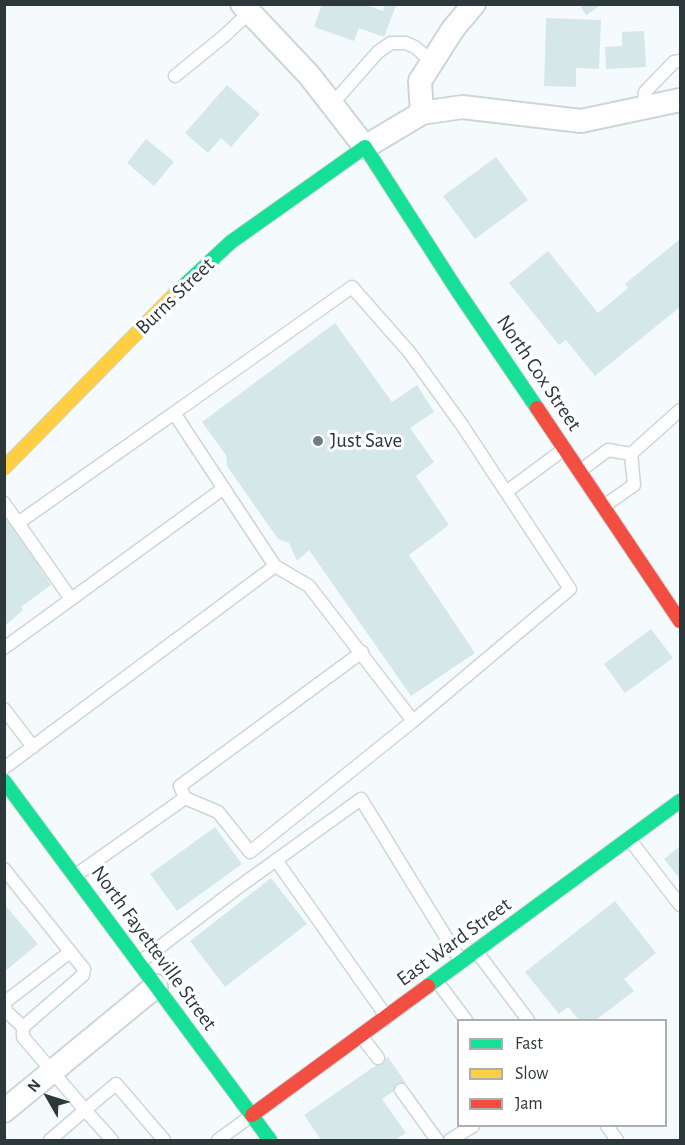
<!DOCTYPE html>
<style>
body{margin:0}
#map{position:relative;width:685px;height:1145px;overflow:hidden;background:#f5fbfc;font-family:"Alegreya Sans",sans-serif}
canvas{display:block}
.frame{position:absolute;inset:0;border:6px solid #2d383a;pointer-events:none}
.legend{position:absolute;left:457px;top:1019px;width:210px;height:108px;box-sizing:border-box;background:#fff;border:2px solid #abafb0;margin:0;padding:8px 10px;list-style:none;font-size:18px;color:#2d383a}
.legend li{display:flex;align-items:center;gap:12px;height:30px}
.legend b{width:30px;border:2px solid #abafb0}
.north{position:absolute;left:18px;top:1067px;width:60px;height:60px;-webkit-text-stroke:4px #fff;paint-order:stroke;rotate:309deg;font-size:16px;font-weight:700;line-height:24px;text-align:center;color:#2d383a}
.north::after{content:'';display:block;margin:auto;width:21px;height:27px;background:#2d383a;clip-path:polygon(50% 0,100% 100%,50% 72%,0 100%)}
</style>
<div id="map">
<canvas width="685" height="1145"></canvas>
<div class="frame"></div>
<ul class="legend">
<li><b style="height:8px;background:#16e098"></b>Fast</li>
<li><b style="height:8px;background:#ffcf43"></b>Slow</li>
<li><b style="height:8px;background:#f24e42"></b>Jam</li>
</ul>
<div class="north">N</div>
</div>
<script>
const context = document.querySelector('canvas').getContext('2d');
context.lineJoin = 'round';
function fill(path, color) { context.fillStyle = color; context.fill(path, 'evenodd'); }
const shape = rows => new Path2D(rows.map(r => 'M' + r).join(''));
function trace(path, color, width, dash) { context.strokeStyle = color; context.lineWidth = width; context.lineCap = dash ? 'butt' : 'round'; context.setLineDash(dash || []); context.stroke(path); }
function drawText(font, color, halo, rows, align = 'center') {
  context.font = font + ' "Alegreya Sans",sans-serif'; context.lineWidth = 6; context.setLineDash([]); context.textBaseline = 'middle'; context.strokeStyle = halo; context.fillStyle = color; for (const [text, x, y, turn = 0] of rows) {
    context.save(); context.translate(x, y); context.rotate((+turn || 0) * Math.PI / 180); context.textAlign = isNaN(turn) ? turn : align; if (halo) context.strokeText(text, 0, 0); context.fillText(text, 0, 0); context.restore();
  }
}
fill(shape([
 [322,4,364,4,383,11,385,4,396,6,384,37,359,28,354,41,314,27],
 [579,4,603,4,586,15],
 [546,18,601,20,599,69,576,68,576,87,544,86],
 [644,31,646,67,606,69,605,47,622,46,622,32],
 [227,85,260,114,231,147,221,138,208,153,185,133],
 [146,139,174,162,154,186,127,163],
 [496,157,528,200,475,239,443,196],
 [680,239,680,307,595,376,566,340,559,345,509,283,548,251,598,313,628,288,625,284],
 [335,323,392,402,417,385,434,412,410,428,434,462,416,476,449,525,409,555,475,653,411,696,309,550,297,561,289,543,278,539,227,466,226,455,202,422],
 [8,517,51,585,21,607,23,610,6,625,4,519],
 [651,629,673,658,625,693,604,664],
 [215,827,242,864,177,911,150,874],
 [680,846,680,879,664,859],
 [271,878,307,924,225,987,190,941],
 [615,901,656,953,624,979,634,991,596,1020,579,1020,568,1007,559,1014,525,972],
 [4,904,38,944,4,972],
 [388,1057,406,1083,382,1099,406,1133,395,1140,321,1140,304,1115]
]), '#d6e7ea');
const lane = shape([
 [175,76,223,37,250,12],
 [332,104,378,52,391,43,406,43,415,47,432,62],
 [643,108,645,92,674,62,680,61],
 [352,287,410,353,462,425,570,589,413,721,309,586,275,566,174,413,352,287],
 [631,454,680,410],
 [580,471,608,450,631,454],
 [506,492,563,450],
 [4,503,71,599],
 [604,506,634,485,631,454],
 [18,523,174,413],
 [4,648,224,488],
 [4,709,33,747],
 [4,768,275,566],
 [185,798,218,812,250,852,413,721],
 [630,840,680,905],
 [276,860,386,1016],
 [4,869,84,969,83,975,23,1027],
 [76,875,185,798,180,786,362,652],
 [477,952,528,1020],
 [140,962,236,889,361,799,460,960],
 [436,980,466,1020],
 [362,1037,378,1058],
 [401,1090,437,1140],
 [607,1126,617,1140],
 [50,1140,85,1110,23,1037,23,1027,6,1011,5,1002,70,952],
 [112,1140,85,1110,116,1084,164,1140],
 [218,1140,251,1116],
 [450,1140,473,1126]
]);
const street = shape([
 [242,4,309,75,365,147,422,113,462,107,581,121,680,100],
 [422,113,420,81,453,29,474,4],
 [4,1111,156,986]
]);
const fast = shape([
 [175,294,231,242,365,147,457,290,537,408],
 [4,781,270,1140],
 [428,986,680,801]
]);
const slow = shape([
 [4,468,175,294]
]);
const jam = shape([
 [537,408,680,621],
 [252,1115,428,986]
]);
trace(lane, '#cdd6d7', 15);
trace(street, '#cdd6d7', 26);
trace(fast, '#cdd6d7', 16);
trace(slow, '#cdd6d7', 16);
trace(jam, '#cdd6d7', 16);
trace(lane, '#fefeff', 12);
trace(street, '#fefeff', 22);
trace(fast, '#16e098', 14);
trace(slow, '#ffcf43', 14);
trace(jam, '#f24e42', 14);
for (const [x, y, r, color] of [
 [318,441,6,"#737c7e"]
]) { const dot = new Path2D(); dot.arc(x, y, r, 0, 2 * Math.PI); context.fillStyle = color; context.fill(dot); trace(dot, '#fff', 2); }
drawText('21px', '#2d383a', '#fff', [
 ["Burns Street",175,296,-44],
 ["North Cox Street",539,373,56],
 ["East Ward Street",454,942,-36],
 ["North Fayetteville Street",154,948,54]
]);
drawText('21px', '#2d383a', '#fff', [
 ["Just Save",330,441]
], 'left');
</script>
